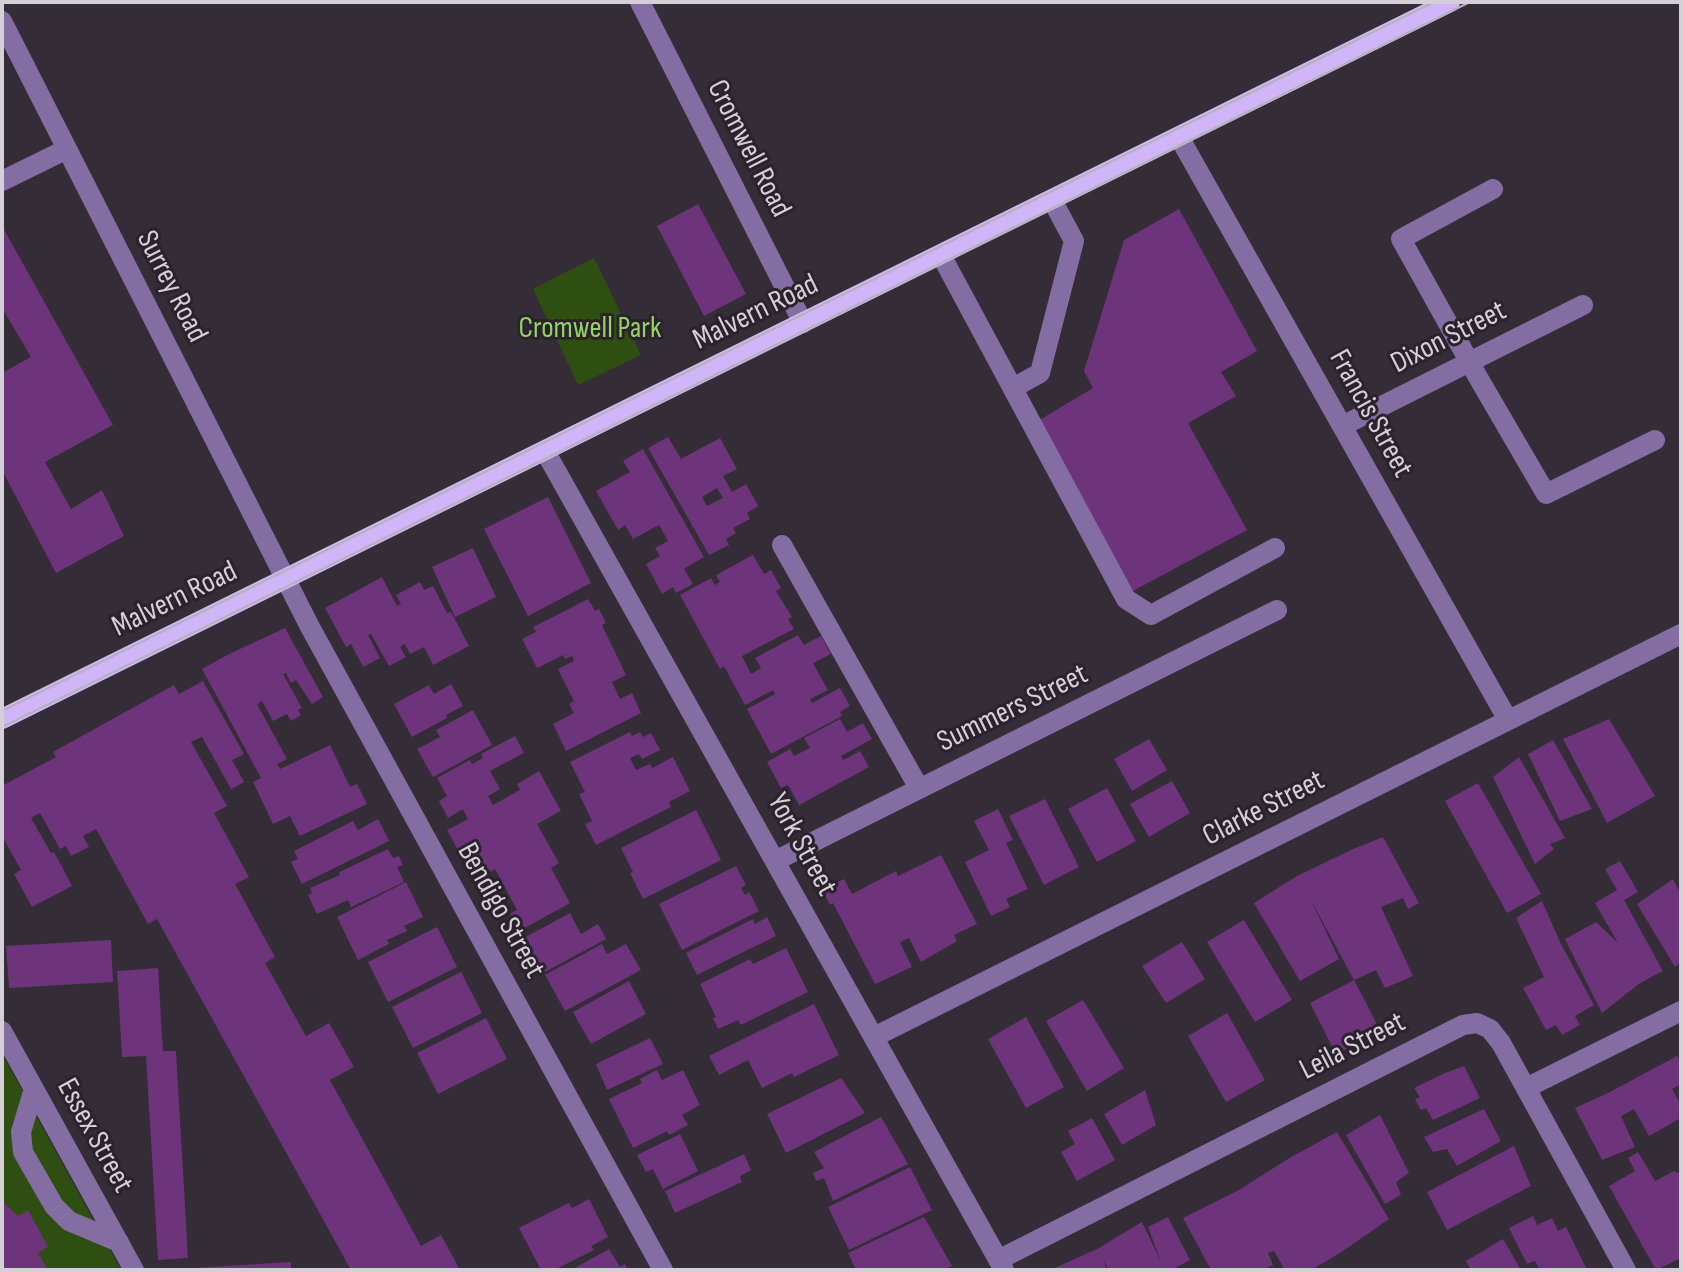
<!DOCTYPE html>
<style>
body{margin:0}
#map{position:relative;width:1683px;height:1272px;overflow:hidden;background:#342c36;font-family:"Sofia Sans Condensed",sans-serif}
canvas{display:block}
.frame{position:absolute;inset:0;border:4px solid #d5d0d7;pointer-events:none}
</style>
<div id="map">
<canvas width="1683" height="1272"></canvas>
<div class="frame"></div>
</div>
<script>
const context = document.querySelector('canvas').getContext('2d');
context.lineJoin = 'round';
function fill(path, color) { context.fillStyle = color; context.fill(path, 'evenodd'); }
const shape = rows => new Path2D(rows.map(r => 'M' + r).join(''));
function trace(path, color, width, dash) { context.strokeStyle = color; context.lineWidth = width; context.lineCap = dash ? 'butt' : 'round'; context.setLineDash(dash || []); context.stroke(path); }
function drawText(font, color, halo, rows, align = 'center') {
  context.font = font + ' "Sofia Sans Condensed",sans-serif'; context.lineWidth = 6; context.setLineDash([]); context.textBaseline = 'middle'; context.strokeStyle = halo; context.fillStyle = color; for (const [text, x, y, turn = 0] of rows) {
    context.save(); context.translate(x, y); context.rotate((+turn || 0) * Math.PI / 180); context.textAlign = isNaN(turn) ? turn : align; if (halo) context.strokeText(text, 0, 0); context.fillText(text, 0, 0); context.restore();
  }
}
fill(shape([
 [594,258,641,355,578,385,533,289],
 [2,1054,121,1270,2,1270]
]), '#2f4f12');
fill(shape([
 [698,204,746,294,704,316,657,226],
 [1179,209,1257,351,1221,372,1236,396,1188,423,1247,530,1131,592,1036,422,1093,388,1084,371,1124,240],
 [2,226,113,425,45,462,71,509,102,490,124,536,56,573,2,470,2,373,31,357,2,308],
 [668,437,681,459,720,438,737,469,723,476,732,492,746,484,758,506,747,513,750,519,733,528,736,533,726,539,729,545,709,555,648,448],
 [717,488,723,498,707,506,702,497],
 [643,449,704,557,684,569,693,584,676,593,673,587,662,594,646,564,660,556,655,548,668,541,659,525,633,539,625,525,618,530,596,491,630,472,623,461],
 [548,497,591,583,528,616,484,529],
 [473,548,496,597,455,617,432,567],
 [753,555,764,574,771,570,781,588,776,591,792,617,788,619,794,629,742,656,751,674,761,668,755,658,798,635,804,645,821,636,831,654,813,663,828,690,810,699,812,703,840,688,850,706,840,712,842,716,771,754,747,709,775,694,773,690,745,705,724,666,720,669,680,595,711,578,715,585,720,582,716,575],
 [382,577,397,606,401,604,396,595,420,582,424,590,433,586,447,613,451,612,469,646,433,665,424,647,410,654,405,644,400,647,406,657,389,666,371,634,368,635,380,658,363,667,351,644,346,647,325,608],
 [588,599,595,611,599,609,606,623,602,625,626,675,612,682,620,699,632,693,641,713,566,751,553,724,574,713,569,704,574,701,558,669,574,661,572,656,565,659,563,655,537,668,522,639,536,632,533,627],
 [285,628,323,697,312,704,296,680,291,683,286,673,283,674,302,708,298,710,301,715,291,721,287,714,273,721,262,701,257,704,287,759,277,764,280,769,330,745,350,787,357,784,367,804,300,836,290,816,273,824,253,782,261,778,202,669,229,654],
 [203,681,244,754,232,760,244,782,231,789,202,737,191,742,227,806,214,813,249,877,235,884,275,957,265,963,306,1036,329,1023,354,1067,330,1080,421,1246,441,1235,460,1270,351,1270,157,919,148,924,96,829,83,836,89,847,71,856,66,846,60,849,40,813,34,816,31,818,51,853,54,852,72,886,32,907,14,874,21,870,2,836,2,786,56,757,53,752,174,685,179,694],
 [451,684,463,706,446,715,447,718,412,737,394,704,429,685,434,694],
 [473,710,492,745,433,777,417,749,440,737,436,730],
 [840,719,847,732,863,723,872,739,841,756,843,760,860,751,869,767,799,805,788,785,781,788,767,762,790,749,794,756,810,748,804,738],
 [1609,719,1655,796,1607,823,1563,739],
 [630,732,632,736,640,732,643,737,651,733,660,750,642,759,639,754,630,758,636,770,650,764,652,768,673,757,690,791,669,802,671,807,596,845,585,824,592,821,579,794,585,792,570,762],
 [515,736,524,753,490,771,500,789,488,796,493,805,520,790,517,784,539,771,561,811,537,824,559,863,551,868,570,903,519,931,510,914,517,910,495,869,488,873,478,856,465,863,447,830,468,819,463,809,448,818,439,801,447,796,437,778,470,760,472,764,483,758,481,754],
 [1149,739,1167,770,1132,791,1114,759],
 [1553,740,1592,809,1560,821,1528,754],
 [1519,757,1565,838,1550,844,1554,849,1535,864,1493,777],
 [1172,781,1190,813,1149,837,1130,804],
 [1478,783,1541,894,1507,913,1445,801],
 [1107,788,1136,841,1097,862,1068,809],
 [1045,799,1079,867,1044,885,1009,816],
 [998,809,1013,840,1006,843,1028,889,1006,899,1010,907,991,916,965,862,989,850,974,821],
 [696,810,721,860,643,899,630,873,633,872,621,848],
 [378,819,389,841,302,884,291,862,298,859,294,851,353,821,358,830],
 [1383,837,1419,903,1408,909,1403,898,1381,907,1413,976,1385,988,1376,970,1354,980,1381,1032,1336,1054,1310,1003,1354,980,1311,900,1339,959,1300,981,1254,903,1297,876,1353,849],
 [388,849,393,858,399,856,403,865,397,867,404,882,351,907,348,900,317,914,308,895,312,893,310,888,340,875,339,872],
 [941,855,977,924,954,935,957,941,921,962,909,938,904,940,900,943,912,967,875,984,833,903,830,905,822,890,844,879,852,894,896,871,898,876],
 [1620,861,1638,892,1624,900,1663,971,1640,983,1602,1013,1565,939,1596,922,1618,943,1595,903,1617,890,1605,869],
 [736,866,746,885,741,888,745,895,749,892,759,911,682,950,659,904],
 [1673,879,1681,894,1681,962,1675,967,1637,904],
 [406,882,423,917,404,926,407,931,387,940,389,944,358,960,337,917],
 [1542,901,1560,942,1594,1005,1575,1016,1580,1025,1562,1035,1556,1025,1546,1030,1523,988,1544,977,1516,918],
 [570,913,581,934,598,924,606,939,543,973,524,938],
 [767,917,776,936,697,975,686,953,753,919,755,924],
 [1244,920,1292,1000,1255,1022,1207,942],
 [437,927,457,967,388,1002,368,962],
 [111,940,113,982,9,988,6,946],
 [1182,942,1205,979,1166,1003,1142,966],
 [602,944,607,954,626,944,641,970,565,1011,545,975],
 [786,948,808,992,741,1025,738,1020,718,1029,713,1018,716,1017,700,984,750,959,753,964],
 [158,968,163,1051,176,1051,188,1258,158,1260,146,1056,122,1057,117,971],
 [461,972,482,1013,413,1048,392,1007],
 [629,981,646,1014,591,1044,573,1012],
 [1083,1000,1124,1068,1087,1091,1046,1021],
 [814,1004,839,1055,794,1077,792,1073,762,1088,748,1060,719,1075,709,1056],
 [1227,1013,1265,1080,1226,1102,1188,1036],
 [1026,1017,1064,1087,1026,1108,988,1039],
 [486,1018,507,1059,438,1094,417,1053],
 [650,1038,663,1064,607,1090,596,1064],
 [1677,1056,1681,1063,1681,1084,1672,1089,1681,1105,1681,1118,1649,1136,1634,1109,1621,1116,1635,1147,1602,1160,1575,1108,1608,1093],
 [1464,1066,1480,1098,1433,1120,1426,1108,1421,1110,1415,1099,1420,1097,1414,1088,1445,1073],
 [657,1070,662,1080,683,1070,700,1105,682,1115,688,1125,669,1135,667,1131,633,1148,609,1099,642,1083,640,1079],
 [841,1078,865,1113,786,1153,767,1114],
 [1145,1090,1156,1125,1122,1145,1104,1114],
 [1484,1109,1501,1141,1457,1166,1447,1149,1433,1152,1424,1137],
 [1380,1115,1409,1173,1396,1182,1401,1195,1385,1204,1346,1135],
 [881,1117,908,1164,833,1201,824,1178,816,1181,813,1173,824,1168,814,1152],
 [1092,1118,1115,1160,1077,1181,1061,1152,1075,1144,1068,1131],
 [1337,1132,1389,1219,1340,1253,1311,1270,1285,1270,1274,1251,1268,1253,1273,1265,1263,1270,1211,1270,1183,1218,1239,1190,1291,1157],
 [680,1134,698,1171,663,1189,653,1169,646,1172,637,1155],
 [1514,1146,1531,1186,1447,1230,1427,1192],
 [1638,1152,1655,1181,1674,1171,1681,1174,1681,1258,1656,1270,1609,1186,1635,1171,1628,1158],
 [744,1154,751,1170,740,1176,742,1182,675,1213,665,1191],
 [910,1167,932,1210,849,1250,828,1207],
 [589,1199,608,1237,591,1246,594,1250,554,1270,541,1270,519,1228,569,1203,572,1208],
 [2,1201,18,1216,28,1210,48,1247,38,1253,48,1270,2,1270],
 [1533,1216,1537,1225,1552,1218,1558,1231,1566,1227,1587,1270,1540,1270,1535,1261,1527,1264,1509,1228],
 [924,1217,952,1266,943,1270,856,1270,848,1253],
 [1168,1217,1190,1260,1171,1270,1109,1270,1103,1260,1107,1270,1050,1270,1097,1249,1142,1222,1161,1262,1148,1227],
 [1503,1239,1521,1270,1471,1270,1466,1261],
 [609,1249,620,1267,625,1264,628,1270,571,1270],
 [291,1262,291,1270,194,1270,194,1268]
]), '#6d347b');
trace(shape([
 [640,2,803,323],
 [2,21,310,627,663,1270],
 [1179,137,1508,720],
 [2,181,67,149],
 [1493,189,1401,239,1479,379,1546,494,1655,440],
 [941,255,1126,599,1151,615,1275,548],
 [1013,388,1040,373,1074,241,1052,200],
 [1342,426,1583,305],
 [545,451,1004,1270],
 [782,545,919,788],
 [775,861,1277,610],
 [2,1031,134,1270],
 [874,1037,1681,634],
 [1526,1088,1681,1011],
 [34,1089,21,1132,23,1152,54,1206,69,1221,119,1242],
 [998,1260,1453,1030,1463,1025,1477,1023,1490,1029,1501,1043,1626,1270]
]), '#836da3', 20);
trace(shape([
 [2,719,1450,2]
]), '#d0b6f8', 20);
trace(shape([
 [2,711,1434,2],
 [2,727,1470,2]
]), '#b7b2b9', 2);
drawText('30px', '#d5d0d7', '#2a222c', [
 ["Cromwell Road",748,149,63],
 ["Surrey Road",171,287,63],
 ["Malvern Road",756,313,-26],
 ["Dixon Street",1449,338,-27],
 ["Francis Street",1370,414,61],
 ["Malvern Road",175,600,-26],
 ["Summers Street",1013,709,-26],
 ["Clarke Street",1264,809,-27],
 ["York Street",801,845,61],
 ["Bendigo Street",500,911,61],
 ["Leila Street",1353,1047,-27],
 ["Essex Street",94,1136,61]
]);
drawText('30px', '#94d364', '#2a222c', [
 ["Cromwell Park",590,329]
]);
</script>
